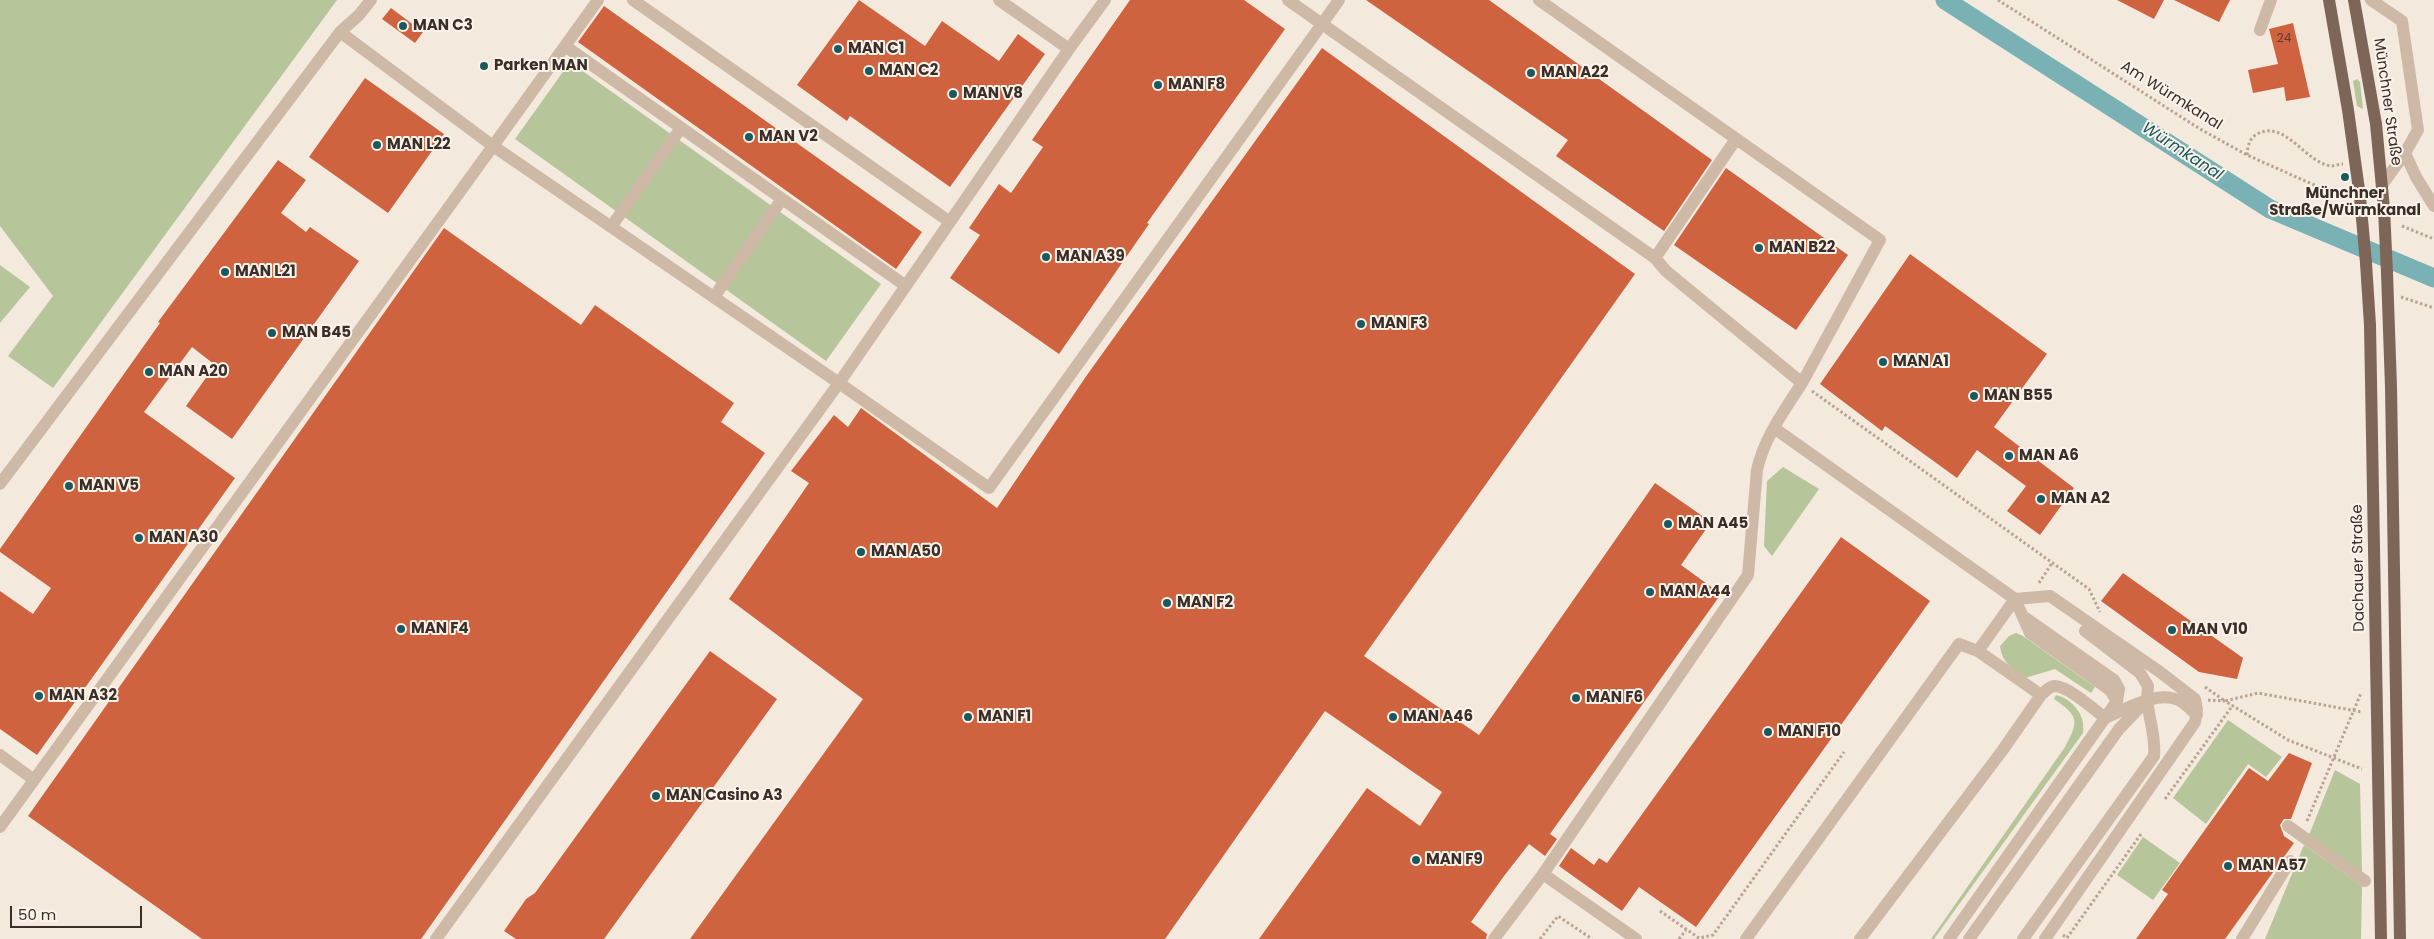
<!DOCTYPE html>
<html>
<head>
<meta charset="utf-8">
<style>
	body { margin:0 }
	#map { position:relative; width:2434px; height:939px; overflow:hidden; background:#f4e9dd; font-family:Poppins,sans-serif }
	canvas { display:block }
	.scale { position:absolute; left:10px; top:906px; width:132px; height:22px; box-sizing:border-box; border:2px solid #3a2e28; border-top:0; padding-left:6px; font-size:15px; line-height:18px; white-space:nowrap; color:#3a2e28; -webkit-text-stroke:4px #fbf3ea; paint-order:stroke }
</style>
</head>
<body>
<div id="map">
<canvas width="2434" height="939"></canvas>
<div class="scale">50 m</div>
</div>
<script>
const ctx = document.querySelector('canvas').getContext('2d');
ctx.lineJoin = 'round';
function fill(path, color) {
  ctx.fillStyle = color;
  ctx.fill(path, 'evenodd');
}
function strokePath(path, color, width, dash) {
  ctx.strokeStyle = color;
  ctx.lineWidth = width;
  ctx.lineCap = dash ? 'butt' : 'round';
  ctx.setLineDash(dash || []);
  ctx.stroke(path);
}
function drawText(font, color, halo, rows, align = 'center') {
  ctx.font = font + ' Poppins,sans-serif';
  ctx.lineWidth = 4;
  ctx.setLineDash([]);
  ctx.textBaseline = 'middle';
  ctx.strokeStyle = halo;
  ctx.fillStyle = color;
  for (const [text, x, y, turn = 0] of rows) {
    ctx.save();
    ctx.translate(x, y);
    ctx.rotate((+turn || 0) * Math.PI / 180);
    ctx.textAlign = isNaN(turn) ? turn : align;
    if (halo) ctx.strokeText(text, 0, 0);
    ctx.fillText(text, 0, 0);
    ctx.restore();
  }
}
fill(new Path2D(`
	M0,0H337L53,388L8,356L53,296L0,226Z
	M570,62L881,284L826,361L515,139Z
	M2357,79L2360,82L2363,109L2357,106L2353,81Z
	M0,265L30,287L0,323Z
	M1783,467L1819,489L1772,556L1764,546L1767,481Z
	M2016,633L2023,636L2095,687L2091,693L2055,669L2025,678C2012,668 2002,663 2000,646L2009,636Z
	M2056,695C2073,699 2086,716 2083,733L1934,939H1931L2065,747C2079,721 2079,716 2054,699Z
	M2228,720L2282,757L2266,777L2248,764L2206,824L2173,798Z
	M2335,770L2360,784L2362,872L2309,835Z
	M2143,837L2180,863L2153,900L2117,875Z
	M2304,845L2362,886L2361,939H2265Z`), '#b7c59b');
strokePath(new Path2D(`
	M1945,0L2270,209L2434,278`), '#79b1b4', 19);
fill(new Path2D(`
	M859,0L925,46L942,21L999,61L1018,34L1045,54L950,187L850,116L847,121L797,85Z
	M1130,0H1244L1285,29L1147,223L1149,224L1059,354L950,278L980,235L969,228L999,184L1011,193L1043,147L1032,140Z
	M1366,0H1489L1712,160L1664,231L1556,156L1568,140Z
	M2117,0H2164L2154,19Z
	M2174,0H2230L2219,22Z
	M604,6L922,232L896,269L578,42Z
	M391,8L423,32L415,43L382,19Z
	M2293,23L2310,97L2286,101L2284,87L2253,93L2248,70L2278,64L2269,29Z
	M1322,48L1635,274L1364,656L1479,735L1655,483L1711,522L1681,565L1721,594L1550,834L1557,839L1545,856L1529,844L1504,876L1471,922L1487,934L1486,939H1259L1367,788L1420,826L1442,792L1325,711L1165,939H690L863,699L729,599L809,483L791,471L834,415L848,427L861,408L997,508L1087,375Z
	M365,78L444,134L388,213L309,157Z
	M278,160L306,180L281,213L306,232L310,227L359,261L232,439L186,406L215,365L192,347L144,412L235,478L37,755L0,729V591L33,614L51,588L0,552V549L160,323L158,322Z
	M1726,168L1848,255L1796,330L1674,245Z
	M444,228L581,325L595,305L734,403L721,422L765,453L421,939H202L28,816Z
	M1910,254L2047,354L1994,427L2074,488L2040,535L2007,511L2026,486L1977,450L1957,478L1885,426L1882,431L1820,384Z
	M1841,537L1930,601L1696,927L1639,887L1622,911L1559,866L1571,848L1594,865L1599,858L1607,863Z
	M2123,573L2243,658L2237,679L2199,672L2101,601Z
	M710,651L777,699L604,939H516L504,931L526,899L535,893Z
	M2289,753L2312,763L2291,819H2284L2280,825L2284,836L2294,843L2225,939H2136L2168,894L2162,890L2249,768L2268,781Z`), '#cf6340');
strokePath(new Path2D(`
	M1998,0L2200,129L2247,155L2341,197
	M2247,155C2248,145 2249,138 2259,133C2286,121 2306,163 2331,166C2335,166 2339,164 2343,164
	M2402,226L2434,239
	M2401,297L2434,308
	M1812,391L2089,589L2100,612
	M2039,583L2052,563
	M2205,687L2225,701L2258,693L2362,712
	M2208,700L2225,701L2288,740L2362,769
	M2165,799L2233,705
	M2307,821L2361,693
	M1660,911L1699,938L1713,935L1844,752
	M2063,935L2067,938L2141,834
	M1540,939L1558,916L1592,939
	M1679,939L1686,930`), '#baa391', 3, [2.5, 2.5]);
strokePath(new Path2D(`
	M633,0L950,222
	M999,0L1069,49L1105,0
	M1339,0L1322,24L1655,258L1666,271L1802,383C1784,411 1764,438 1757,470L1748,575L1543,874L1636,939
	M1539,0L1880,240L1802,383
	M2371,0L2402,21L2418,130L2405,153L2382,185
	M2260,30L2271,0
	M340,32L493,146L598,0
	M565,46L906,286
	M1069,49L839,383L989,488L1322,24L1288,0
	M2405,153L2416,177L2434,206
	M611,227L681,128
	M1655,258L1736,139
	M714,297L782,199
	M1774,428L2015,599L2030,633L2110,690L2117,701
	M0,484L340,32L359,15L371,0
	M1978,651L2015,599L2050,596L2160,672L2195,699L2197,710L2195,722L2045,939
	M2041,695C2045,691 2049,687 2054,686C2067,685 2095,710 2105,718C2127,709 2159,688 2182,702C2187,705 2192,711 2197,715
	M0,755L33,779
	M2288,826L2365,881
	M0,827L493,146L839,383L436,939
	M1494,939L1543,874
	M1746,939L1959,644L1978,651L2041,695L2002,751L1860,939
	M1949,939L2117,701L2119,689L2114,680L2024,617
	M1969,939L2119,729L2147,700L2148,686L2140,673L2085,631
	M2023,939L2154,756C2156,737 2149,719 2147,700
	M2242,939L2290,861`), '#ceb9a7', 12);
strokePath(new Path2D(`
	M2329,0L2348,110L2360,197
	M2354,0L2376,124L2384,209
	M2366,263L2370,325L2381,939
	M2387,273L2391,387L2400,939`), '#7d6558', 12);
strokePath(new Path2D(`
	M2360,197L2366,263
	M2384,209L2387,273`), '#7d6558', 12);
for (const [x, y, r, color] of [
	[403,26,5,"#1a5a5f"],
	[838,49,5,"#1a5a5f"],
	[484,66,5,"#1a5a5f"],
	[869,71,5,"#1a5a5f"],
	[1531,73,5,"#1a5a5f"],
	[1158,85,5,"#1a5a5f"],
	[953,94,5,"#1a5a5f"],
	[749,137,5,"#1a5a5f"],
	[377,145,5,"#1a5a5f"],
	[2345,177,5,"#1a5a5f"],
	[1759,248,5,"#1a5a5f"],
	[1046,257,5,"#1a5a5f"],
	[225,272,5,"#1a5a5f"],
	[1361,324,5,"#1a5a5f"],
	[272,333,5,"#1a5a5f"],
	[1883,362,5,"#1a5a5f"],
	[149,372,5,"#1a5a5f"],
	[1974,396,5,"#1a5a5f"],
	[2009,456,5,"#1a5a5f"],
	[69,486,5,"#1a5a5f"],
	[2041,499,5,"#1a5a5f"],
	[1668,524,5,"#1a5a5f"],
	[139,538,5,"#1a5a5f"],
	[861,552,5,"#1a5a5f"],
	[1650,592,5,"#1a5a5f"],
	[1167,603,5,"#1a5a5f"],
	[401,629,5,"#1a5a5f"],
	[2172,630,5,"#1a5a5f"],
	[39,696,5,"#1a5a5f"],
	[1576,698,5,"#1a5a5f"],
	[968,717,5,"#1a5a5f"],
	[1393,717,5,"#1a5a5f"],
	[1768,732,5,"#1a5a5f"],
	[656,796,5,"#1a5a5f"],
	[1416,860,5,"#1a5a5f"],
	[2228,866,5,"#1a5a5f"]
]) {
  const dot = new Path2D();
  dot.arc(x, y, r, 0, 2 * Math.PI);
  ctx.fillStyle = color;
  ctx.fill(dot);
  strokePath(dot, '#fbf3ea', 2);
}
drawText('12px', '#5f3b2e', null, [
	["24",2284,39]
]);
drawText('bold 15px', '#3a2e28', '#fbf3ea', [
	["MAN C3",413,26],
	["MAN C1",848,49],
	["Parken MAN",494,66],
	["MAN C2",879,71],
	["MAN A22",1541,73],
	["MAN F8",1168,85],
	["MAN V8",963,94],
	["MAN V2",759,137],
	["MAN L22",387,145],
	["Münchner",2345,194,"center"],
	["Straße/Würmkanal",2345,211,"center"],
	["MAN B22",1769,248],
	["MAN A39",1056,257],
	["MAN L21",235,272],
	["MAN F3",1371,324],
	["MAN B45",282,333],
	["MAN A1",1893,362],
	["MAN A20",159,372],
	["MAN B55",1984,396],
	["MAN A6",2019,456],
	["MAN V5",79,486],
	["MAN A2",2051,499],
	["MAN A45",1678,524],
	["MAN A30",149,538],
	["MAN A50",871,552],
	["MAN A44",1660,592],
	["MAN F2",1177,603],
	["MAN F4",411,629],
	["MAN V10",2182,630],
	["MAN A32",49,696],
	["MAN F6",1586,698],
	["MAN F1",978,717],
	["MAN A46",1403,717],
	["MAN F10",1778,732],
	["MAN Casino A3",666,796],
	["MAN F9",1426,860],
	["MAN A57",2238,866]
], 'left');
drawText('15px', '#3a2e28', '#fbf3ea', [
	["Am Würmkanal",2171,96,32],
	["Münchner Straße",2387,102,82],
	["Dachauer Straße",2359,568,-91]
]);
drawText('italic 16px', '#1a5a5f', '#fbf3ea', [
	["Würmkanal",2182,152,33]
]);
</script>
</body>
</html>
